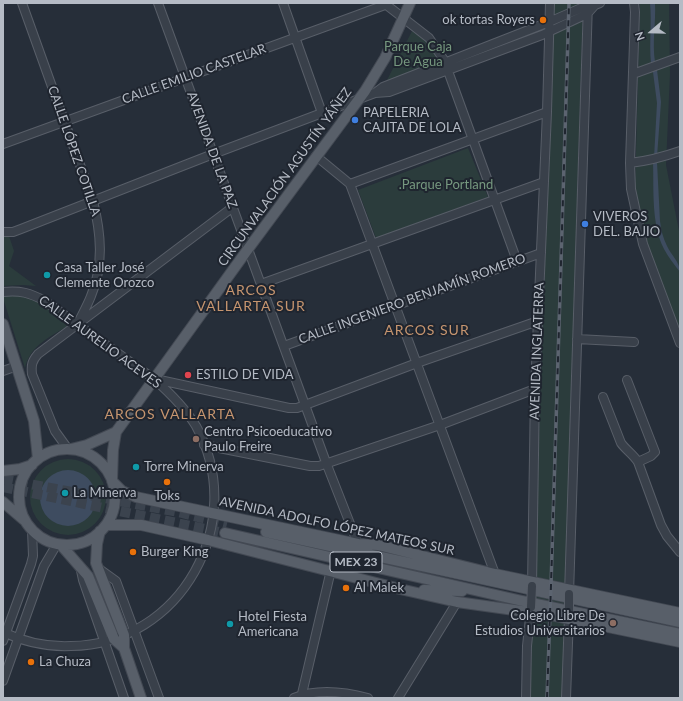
<!DOCTYPE html>
<html>
<head>
<meta charset="utf-8">
<style>
	body { margin:0 }
	#map { position:relative; width:683px; height:701px; overflow:hidden; background:#262e39; font-family:Lato,sans-serif }
	canvas { display:block }
	.frame { position:absolute; inset:0; border:4px solid #b5bbc5; pointer-events:none }
	.north { position:absolute; left:631px; top:12px; width:40px; height:40px; -webkit-text-stroke:3px #1f252f; paint-order:stroke; rotate:250deg; font-size:11px; font-weight:700; line-height:16px; text-align:center; color:#b5bbc5 }
	.north::after { content:''; display:block; margin:auto; width:14px; height:18px; background:#b5bbc5; clip-path:polygon(50% 0,100% 100%,50% 72%,0 100%) }
</style>
</head>
<body>
<div id="map">
<canvas width="683" height="701"></canvas>
<div class="frame"></div>
<div class="north">N</div>
</div>
<script>
const ctx = document.querySelector('canvas').getContext('2d');
ctx.lineJoin = 'round';
function fill(path, color) {
  ctx.fillStyle = color;
  ctx.fill(path, 'evenodd');
}
function strokePath(path, color, width, dash) {
  ctx.strokeStyle = color;
  ctx.lineWidth = width;
  ctx.lineCap = dash ? 'butt' : 'round';
  ctx.setLineDash(dash || []);
  ctx.stroke(path);
}
function drawText(font, color, halo, rows, align = 'center') {
  ctx.font = font + ' Lato,sans-serif';
  ctx.lineWidth = 4;
  ctx.setLineDash([]);
  ctx.textBaseline = 'middle';
  ctx.strokeStyle = halo;
  ctx.fillStyle = color;
  for (const [text, x, y, turn = 0] of rows) {
    ctx.save();
    ctx.translate(x, y);
    ctx.rotate((+turn || 0) * Math.PI / 180);
    ctx.textAlign = isNaN(turn) ? turn : align;
    if (halo) ctx.strokeText(text, 0, 0);
    ctx.fillText(text, 0, 0);
    ctx.restore();
  }
}
fill(new Path2D(`
	M554,3H583L564,627L562,698H530Z
	M639,3H669L670,73L666,165L680,236V330L645,237L635,189L640,6Z
	M412,31C425,38 435,49 443,61L385,84Z
	M468,148L488,197L376,238L358,190Z
	M3,234L9,236L14,251L9,266L36,286L23,285L3,286Z
	M9,295C33,294 47,307 66,321L67,324L66,327C48,338 30,346 25,368L3,298V297Z
	M30 497a38 38 0 1 1 76 0a38 38 0 1 1-76 0Z`), '#2b3c3c');
fill(new Path2D(`
	M650,3H655C656,23 652,42 655,62L653,64L651,63C649,43 652,23 650,3Z
	M654,68L657,70L661,102L657,157L654,158L657,103L653,72Z
	M653,162H657L660,221C661,230 663,238 667,246C671,255 680,262 680,272C674,264 668,257 664,249C651,223 654,190 653,162Z
	M40 498a28 28 0 1 1 56 0a28 28 0 1 1-56 0Z`), '#3e4c60');
strokePath(new Path2D(`
	M3,479L178,512L227,524
	M3,487L225,533`), '#3b434e', 10, [10, 5]);
const minor = new Path2D(`
	M22,3L93,201C101,233 104,265 91,296C88,304 83,313 79,321
	M158,3L327,465L358,544
	M283,3L322,113
	M384,3L429,38L444,60L517,261
	M634,3L635,12L630,163L631,189L643,244L680,343
	M633,74L680,57
	M375,93L389,92L542,35L587,14L595,5L600,3
	M3,144L385,5
	M316,156L350,184L495,574
	M630,163C648,161 663,157 680,151
	M350,184L547,112
	M3,232H13L21,229L208,156L375,93L383,87L549,22L588,5H595
	M261,284L544,182
	M3,292C20,290 30,293 45,301L154,379C170,393 185,408 196,426C249,522 181,645 71,646C48,647 24,642 3,632
	M577,339L634,342
	M284,346L541,253
	M3,371L17,366
	M155,379L289,408H297L417,363L538,321
	M627,380L655,452L651,456L638,462
	M603,397L621,443C626,450 633,454 638,462L661,525L667,536L680,552
	M204,445L310,466H319L440,425L535,389
	M68,449L55,431L32,374C31,365 32,361 38,354L233,207
	M80,566L83,580L124,698
	M98,568L116,581L159,698
	M532,586L535,389L547,112L550,3
	M569,594L588,3
	M3,641L31,564L33,556L32,530
	M3,681L44,566L57,544
	M294,698C316,689 345,692 368,698
	M301,698L331,570
	M398,698L457,602
	M526,698L527,646L531,608
	M566,698L569,616`);
const major = new Path2D(`
	M410,3L385,58L365,91L248,249L116,432L113,450L112,481L122,491L136,497L358,544L378,545L495,574L680,613
	M3,324L34,421L38,459
	M71,449L87,445L116,432
	M19 497a48 48 0 1 1 96 0a48 48 0 1 1-96 0Z
	M3,471L20,469L32,465
	M3,502L24,520
	M106,525H141L208,540L400,589L457,602L550,615L680,642
	M100,531L97,544L96,563L124,635V648L141,698
	M266,532L680,622
	M225,533L518,600L680,634
	M61,545L88,576L114,639L124,648
	M424,590L462,591`);
strokePath(minor, '#585e68', 10);
strokePath(major, '#434953', 12);
strokePath(minor, '#39404a', 8);
strokePath(major, '#585f69', 10);
const rail = new Path2D(`
	M547,698L551,585L569,3`);
strokePath(rail, '#5c6470', 3.5);
strokePath(rail, '#1f252f', 2, [6]);
const minorBridge = new Path2D(`
	M531,607L532,586
	M569,616V594`);
strokePath(minorBridge, '#585e68', 10, []);
strokePath(minorBridge, '#39404a', 8);
for (const [x, y, r, color] of [
	[543,20,4,"#e8710a"],
	[355,120,4,"#3f7fe0"],
	[585,224,4,"#3f7fe0"],
	[47,275,4,"#0f9aa8"],
	[188,375,4,"#e0444e"],
	[196,439,4,"#8d6e63"],
	[136,467,4,"#0f9aa8"],
	[167,482,4,"#e8710a"],
	[65,493,4,"#0f9aa8"],
	[133,552,4,"#e8710a"],
	[346,588,4,"#e8710a"],
	[613,623,4,"#8d6e63"],
	[230,624,4,"#0f9aa8"],
	[31,662,4,"#e8710a"]
]) {
  const dot = new Path2D();
  dot.arc(x, y, r, 0, 2 * Math.PI);
  ctx.fillStyle = color;
  ctx.fill(dot);
  strokePath(dot, '#1f252f', 1.5);
}
for (const [x, y, w] of [
	[356,562,52]
]) {
  const box = new Path2D();
  box.roundRect(x - w / 2, y - 10, w, 20, 3);
  ctx.fillStyle = '#1f252f';
  ctx.fill(box);
  strokePath(box, '#b5bbc5', 1);
}
drawText('bold 12px', '#b5bbc5', null, [
	["MEX 23",356,562]
]);
drawText('13px', '#b5bbc5', '#1f252f', [
	["ok tortas Royers",535,20,"right"],
	["PAPELERIA",363,113],
	["CAJITA DE LOLA",363,128],
	["VIVEROS",593,217],
	["DEL. BAJIO",593,232],
	["Casa Taller José",55,268],
	["Clemente Orozco",55,283],
	["ESTILO DE VIDA",196,375],
	["Centro Psicoeducativo",204,432],
	["Paulo Freire",204,447],
	["Torre Minerva",144,467],
	["La Minerva",73,493],
	["Toks",167,496,"center"],
	["Burger King",141,552],
	["Al Malek",354,588],
	["Colegio Libre De",605,616,"right"],
	["Estudios Universitarios",605,631,"right"],
	["Hotel Fiesta",238,617],
	["Americana",238,632],
	["La Chuza",39,662]
], 'left');
drawText('13px', '#76987f', '#1f252f', [
	["Parque Caja",418,47],
	["De Agua",418,62],
	[".Parque Portland",446,185]
]);
drawText('13px', '#b5bbc5', '#1f252f', [
	["CALLE EMILIO CASTELAR",194,74,-20],
	["AVENIDA DE LA PAZ",212,150,70],
	["CALLE LÓPEZ COTILLA",74,151,71],
	["CIRCUNVALACIÓN AGUSTÍN YÁÑEZ",285,177,-54],
	["CALLE INGENIERO BENJAMÍN ROMERO",412,299,-20],
	["CALLE AURELIO ACEVES",100,342,36],
	["AVENIDA INGLATERRA",537,351,-88],
	["AVENIDA ADOLFO LÓPEZ MATEOS SUR",337,526,12]
]);
ctx.letterSpacing = '1px';
drawText('14px', '#c6956f', '#1f252f', [
	["ARCOS",251,290],
	["VALLARTA SUR",251,306],
	["ARCOS SUR",427,330],
	["ARCOS VALLARTA",170,414]
]);
ctx.letterSpacing = '0px';
</script>
</body>
</html>
